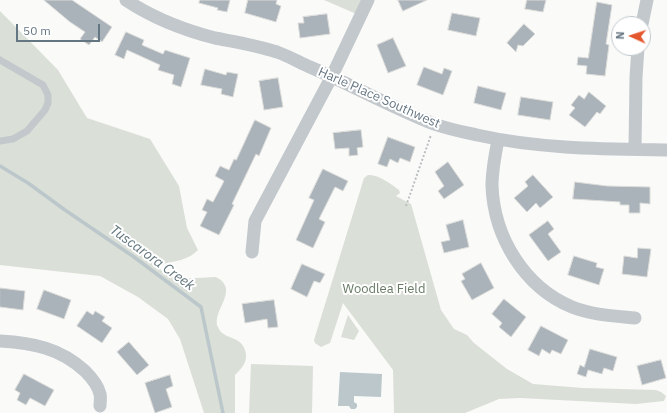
<!DOCTYPE html>
<html>
<head>
<meta charset="utf-8">
<style>
	body { margin:0 }
	#map { position:relative; width:667px; height:413px; overflow:hidden; background:#fafaf8; font-family:"IBM Plex Sans",sans-serif }
	canvas { display:block }
	.north { position:absolute; left:611px; top:16px; width:40px; height:40px; box-sizing:border-box; background:#fff; border:1px solid #c1c8cd; border-radius:50%; rotate:273deg; font-size:11px; font-weight:700; line-height:16px; text-align:center; color:#657683 }
	.north::after { content:''; display:block; margin:auto; width:14px; height:18px; background:#e4572e; clip-path:polygon(50% 0,100% 100%,50% 72%,0 100%) }
	.scale { position:absolute; left:16px; top:24px; width:84px; height:18px; box-sizing:border-box; border:2px solid #657683; border-top:0; padding-left:5px; font-size:12px; line-height:14px; white-space:nowrap; color:#657683; -webkit-text-stroke:3px #fff; paint-order:stroke }
</style>
</head>
<body>
<div id="map">
<canvas width="667" height="413"></canvas>
<div class="north">N</div>
<div class="scale">50 m</div>
</div>
<script>
const ctx = document.querySelector('canvas').getContext('2d');
ctx.lineJoin = 'round';
function fill(path, color) {
  ctx.fillStyle = color;
  ctx.fill(path, 'evenodd');
}
function strokePath(path, color, width, dash) {
  ctx.strokeStyle = color;
  ctx.lineWidth = width;
  ctx.lineCap = dash ? 'butt' : 'round';
  ctx.setLineDash(dash || []);
  ctx.stroke(path);
}
function drawText(font, color, halo, rows, align = 'center') {
  ctx.font = font + ' "IBM Plex Sans",sans-serif';
  ctx.lineWidth = 4;
  ctx.setLineDash([]);
  ctx.textBaseline = 'middle';
  ctx.strokeStyle = halo;
  ctx.fillStyle = color;
  for (const [text, x, y, turn = 0] of rows) {
    ctx.save();
    ctx.translate(x, y);
    ctx.rotate((+turn || 0) * Math.PI / 180);
    ctx.textAlign = isNaN(turn) ? turn : align;
    if (halo) ctx.strokeText(text, 0, 0);
    ctx.fillText(text, 0, 0);
    ctx.restore();
  }
}
fill(new Path2D(`
	M324,0H367L361,16Z
	M0,11L58,70L87,118L150,139L179,186L187,228L198,250C189,260 175,261 162,264L160,269C171,283 199,277 216,277C241,290 211,311 218,327C223,341 243,334 246,354C247,363 241,369 235,375V413H204L180,339L168,319L138,297L100,276L0,265Z
	M368,175C378,174 391,184 399,190L400,193L396,196L411,204L441,310L454,329L467,335L474,343L507,369L533,384L583,388L656,390L661,392L666,396L664,401L636,404L520,398L499,399L465,413H394L393,370L343,303L330,343L321,347L315,343L314,340L364,178Z
	M348,315L359,331L354,340L341,337Z
	M251,364L313,366L312,413H249Z`), '#dadfd7');
fill(new Path2D(`
	M340,372L382,374L381,397L354,396V402L357,404V407L355,409H351L349,406H338Z`), '#bbc7cb');
strokePath(new Path2D(`
	M0,166L28,183L65,210L134,257L201,307L223,413`), '#bbc7cb', 3.5);
const building = new Path2D(`
	M44,0H72L112,27L102,42L95,37L89,45L80,39L85,32L70,22Z
	M200,0H230L227,12L217,10L218,8L199,3Z
	M248,0H277L276,4L281,6L276,22L245,13Z
	M398,0H427L403,11Z
	M527,0H546L543,12L525,9Z
	M597,2L612,5L606,44L609,45L605,76L586,74L587,66L577,65L578,57L588,58Z
	M452,13L480,18L476,36L448,30Z
	M327,14L330,34L300,38L298,23H304L303,17Z
	M524,24L535,34L523,46L518,45L516,52L507,43Z
	M126,32L144,40L142,45L163,54L165,50L190,58L181,87L172,84L174,75L158,70L160,65L127,50L124,59L115,55Z
	M393,38L406,66L388,73L377,45Z
	M424,67L442,74L444,68L452,71L443,95L417,85Z
	M205,69L226,75L227,72L238,74L233,97L221,94L222,89L201,85Z
	M278,78L283,107L264,110L259,81Z
	M478,86L506,93L501,110L474,103Z
	M589,92L606,106L600,114L597,112L585,127L569,115L575,108L571,105L579,95L584,99Z
	M521,97L553,102L550,120L518,115Z
	M255,120L271,128L259,156L256,154L232,204L234,205L219,235L200,226L207,212L202,210L207,199L213,202L222,185L224,181L215,176L220,166L229,170L234,159L236,160Z
	M361,130L363,147L357,148L358,155L349,156V148L335,149L333,133Z
	M388,137L415,147L410,162L400,158L398,163L390,159L387,167L378,164Z
	M448,162L464,185L444,199L438,191L444,186L435,172Z
	M323,169L348,181L343,191L335,187L319,219L325,222L313,248L296,240L314,200L309,198Z
	M533,175L553,197L540,208L536,203L527,212L514,198L528,186L525,182Z
	M575,182L607,186L650,187V204L640,203V213H629V205H620V202L573,199Z
	M463,220L469,247L444,253L441,242L450,240L446,225Z
	M548,221L554,229L548,234L561,252L548,261L529,235Z
	M638,248L651,249L647,277L622,274L624,256L637,258Z
	M574,256L597,263L596,267L604,269L599,285L568,275Z
	M481,263L494,288L472,300L461,281L465,279L462,274Z
	M302,264L325,274L320,283L314,281L307,297L291,289Z
	M0,288L25,291L23,310L0,307Z
	M44,290L71,300L64,319L37,309Z
	M504,299L526,317L511,337L499,327L502,323L492,314Z
	M274,300L278,327L268,328L267,319L245,323L242,304Z
	M87,311L93,315L95,311L105,317L102,321L112,328L102,343L77,326Z
	M541,326L568,340L561,354L552,350L550,354L542,349L539,356L528,350Z
	M129,342L149,365L137,375L117,352Z
	M590,349L617,357L613,371L604,368L602,374L588,370L586,377L577,374L580,365L584,367Z
	M661,360L666,378L642,385L637,366Z
	M24,374L54,390L45,406L30,398L26,405L17,400L20,393L15,390Z
	M170,375L173,386L166,389L172,407L155,413L145,383Z`);
fill(building, '#aab3b9');
strokePath(building, '#dcdcda', 1);
strokePath(new Path2D(`
	M406,206L431,135`), '#bbbfc2', 2, [2, 2]);
strokePath(new Path2D(`
	M0,60L43,85L48,95V103L45,110L27,131L13,139L0,141`), '#c3c8cc', 7);
strokePath(new Path2D(`
	M126,0C153,18 184,30 215,38C236,42 256,45 277,52C288,56 299,62 310,67C352,85 391,107 434,124C448,129 463,132 477,135C540,149 603,149 667,150
	M642,24L647,0
	M498,140C495,155 492,170 492,186C494,237 524,287 572,307C592,315 614,316 635,318
	M635,149L636,77L638,48
	M252,252L255,221L332,76L368,0
	M0,341C33,343 60,348 85,371C91,377 98,385 100,394C101,397 100,402 100,406`), '#c3c8cc', 13);
drawText('13px', '#657683', '#fff', [
	["Harle Place Southwest",379,98,24]
]);
drawText('13px', '#687a64', '#fff', [
	["Woodlea Field",384,289]
]);
drawText('italic 14px', '#60757c', '#fff', [
	["Tuscarora Creek",152,258,36]
]);
</script>
</body>
</html>
